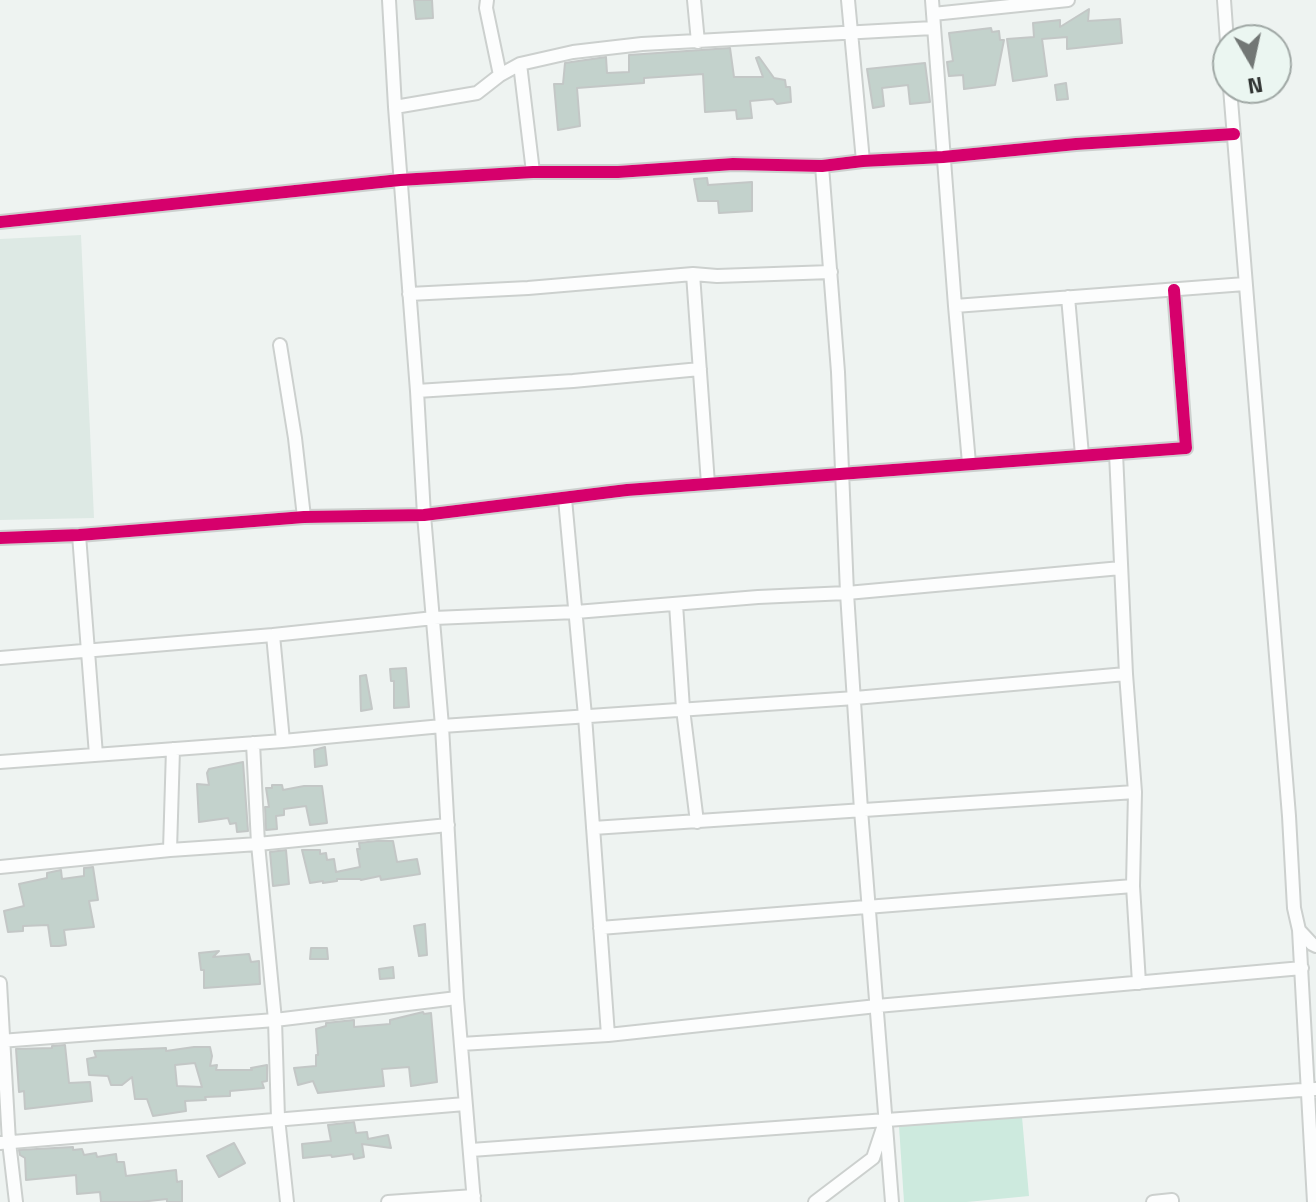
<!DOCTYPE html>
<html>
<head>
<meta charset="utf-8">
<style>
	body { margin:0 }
	#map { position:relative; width:1316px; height:1202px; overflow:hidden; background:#eef3f1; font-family:"Titillium Web",sans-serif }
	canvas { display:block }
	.north { position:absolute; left:1212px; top:24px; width:80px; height:80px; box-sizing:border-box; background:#ebf6f1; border:2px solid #a0a8a5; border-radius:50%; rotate:171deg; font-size:22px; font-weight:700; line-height:32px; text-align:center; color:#303432 }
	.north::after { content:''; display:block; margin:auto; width:28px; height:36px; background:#727775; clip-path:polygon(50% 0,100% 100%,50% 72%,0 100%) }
</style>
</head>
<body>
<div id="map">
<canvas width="1316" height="1202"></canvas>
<div class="north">N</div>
</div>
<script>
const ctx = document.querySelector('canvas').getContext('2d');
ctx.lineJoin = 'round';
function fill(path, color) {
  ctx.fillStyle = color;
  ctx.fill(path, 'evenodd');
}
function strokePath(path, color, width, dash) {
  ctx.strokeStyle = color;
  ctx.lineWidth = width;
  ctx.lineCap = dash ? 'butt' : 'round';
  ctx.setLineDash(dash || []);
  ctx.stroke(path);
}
fill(new Path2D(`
	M81,235L94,518L0,520V239Z`), '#dde9e4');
fill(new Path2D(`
	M1022,1117L1029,1196L967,1202H904L899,1126Z`), '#cdeade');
const building = new Path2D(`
	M414,0H432L433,18L416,19Z
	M1089,9L1088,21L1120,19L1122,43L1067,49V37L1042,39L1047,76L1013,81L1007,39L1034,37L1033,23L1060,20V27Z
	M991,28L992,32L999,31L1000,40H1004L995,85L964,89L963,75L949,76L947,62L953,61L949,33Z
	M730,48L734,77H763L756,58L759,57L774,78L785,80L786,87H790L791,102L777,104L773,99L750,101L752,118L737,119L736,110L705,112L703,74L644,78V83L577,88L580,126L558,130L554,84H563L565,63L606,57L607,73L629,72V55Z
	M925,63L930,102L910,104L908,85L882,88L884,106L873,108L867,69Z
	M1066,83L1068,99L1057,100L1055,85Z
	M707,178L708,185L752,182V211L719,213L718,201H698L694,179Z
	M406,668L409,707L394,708V681H391L390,669Z
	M366,675L372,709L361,711L360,676Z
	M325,747L327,765L315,767L314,750Z
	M243,762L248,831L237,832L236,823L230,824L228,818L199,822L197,784L209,785L207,773L209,769Z
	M272,785H282L283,790L304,786H322L327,823L310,825L306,806L284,809V815L276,816L277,829L266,830L265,807H269L266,788H272Z
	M376,841H393L397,862L417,859L420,874L381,880L380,876L361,880L360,879H337V881L323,883V881L310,883L302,850H320V854L326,853L327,860L334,859L336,872L360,867L357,849H360L359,843Z
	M286,850L289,884L273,886L270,852Z
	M93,867L98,900L89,901L94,927L64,930L66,945L59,946H51L48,925L23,926V931L8,932L4,911L24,906L19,884L47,878V873L61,870L62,879L84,876V868Z
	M425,924L427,955L419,956L414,926Z
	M311,948H327L328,959H310Z
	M219,951L213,957L249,954L251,962L259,961L260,984L204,988V970H201L199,953Z
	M393,967L394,978L380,979L379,969Z
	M423,1012L424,1014L431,1013L437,1082L411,1086L409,1067L382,1069L384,1086L318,1093L313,1081L298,1085L294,1068L316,1066V1055H318L316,1029L326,1026V1023L354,1020V1027L390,1024V1020Z
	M65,1045L69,1083L90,1082L92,1101L25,1109L24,1091L19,1092L16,1049L52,1048V1046Z
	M194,1047H210L212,1056L210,1066L217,1065L216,1070H252L251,1068L267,1065V1081L262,1082L264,1088L230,1091V1096L205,1097L206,1100L185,1101L186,1111L153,1116L147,1099H135L132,1077L122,1085H111L108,1076L89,1075L87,1059L96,1057L94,1051L166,1048V1051ZM195,1063L202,1087L177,1086L175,1065Z
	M354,1122L356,1133L367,1132L368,1139L388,1135L391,1148L362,1144L364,1157L354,1159L353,1154L332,1157L331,1155L303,1158L302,1144L331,1141L328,1125Z
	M234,1143L245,1163L219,1177L207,1156Z
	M73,1147V1150L82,1149L84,1155L96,1153L97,1157L116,1154L117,1162H124L126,1176L176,1170L177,1182L182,1181V1202H167V1199L140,1202H101L100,1192L77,1194L76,1175L26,1180L25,1158L20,1155L19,1150Z`);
fill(building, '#c3d2cc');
strokePath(building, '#c3c7c6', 2);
const minor = new Path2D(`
	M389,0L395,107L417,391L424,515L442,726L457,998L474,1202
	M487,0L486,8L500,75
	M694,0L698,42
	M848,0L863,161
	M932,0L955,306L969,463
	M1224,0L1228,56
	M933,14L1068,0
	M520,64L533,172
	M1230,88L1289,816L1294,908L1299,930L1312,944L1316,946
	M395,107L477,93L500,75L520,64L573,52L642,44L933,28
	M822,166L838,372L847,593L861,810L892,1202
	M0,222L400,180L533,172H618L733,164L822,166L863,161L943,157L1076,144L1234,134
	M693,274L708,484
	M409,294L528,288L693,274L717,276L831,272
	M1068,297L1082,455
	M955,306L1245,284
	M280,345L295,438L304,517
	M417,391L573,381L700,369
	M1116,453L1126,674L1135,792L1133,886L1139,983
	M565,499L585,716L608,1035
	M79,535L96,755
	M0,538L79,535L304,517L424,515L627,490L1186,448L1174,290
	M676,604L683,709L697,822
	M273,635L283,741
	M0,658L273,635L434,618L576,612L758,597L847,593L1121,568
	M253,743L258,844L275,1020L278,1118L287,1202
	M0,762L283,741L442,726L855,698L1126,674
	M593,828L1135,792
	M170,850L173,749
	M0,867L170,850L258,844L448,825
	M600,928L1133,886
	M1299,930L1314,1202
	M0,983L9,1142L16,1202
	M0,1041L275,1020L457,998
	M461,1044L608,1035L877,1006L1302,968
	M0,1143L465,1104
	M471,1150L1316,1089
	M388,1202L474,1196
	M815,1202L873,1158L883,1128
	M1153,1202L1172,1200V1202`);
strokePath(minor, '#ccd0ce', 16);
strokePath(minor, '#fcfdfd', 12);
strokePath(new Path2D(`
	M0,222L400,180L533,172H618L733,164L822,166L863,161L943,157L1076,144L1234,134
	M0,538L79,535L304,517L424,515L627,490L1186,448L1174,290`), '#d6006c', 12);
</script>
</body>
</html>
